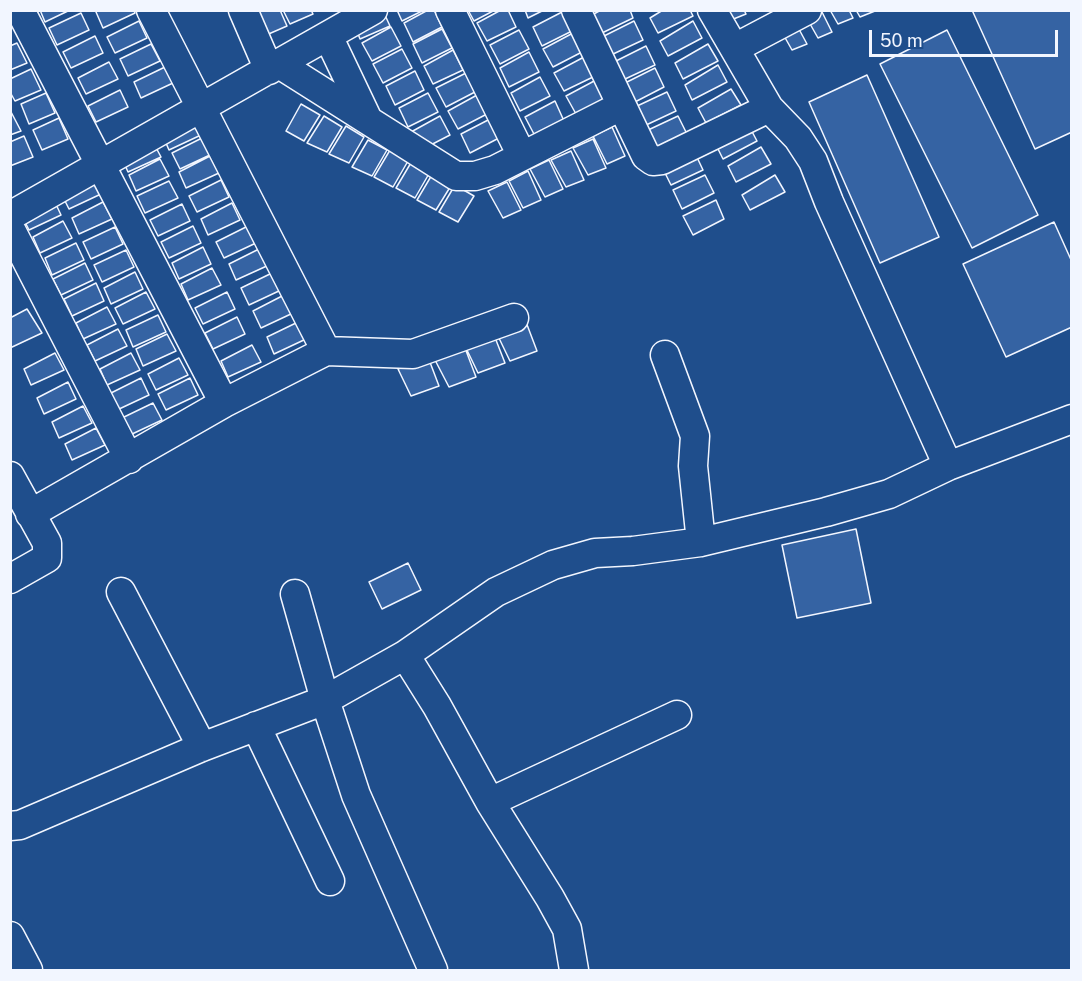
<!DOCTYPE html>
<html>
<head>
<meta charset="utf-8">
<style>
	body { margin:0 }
	#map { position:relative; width:1082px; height:981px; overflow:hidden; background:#1f4e8c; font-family:"Public Sans",sans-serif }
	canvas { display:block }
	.frame { position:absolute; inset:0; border:12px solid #f2f6ff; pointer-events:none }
	.scale { position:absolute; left:869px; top:30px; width:189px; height:27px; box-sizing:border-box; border:3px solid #f2f6ff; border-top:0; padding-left:8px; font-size:18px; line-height:21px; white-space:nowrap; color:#f2f6ff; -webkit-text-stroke:4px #1f4e8c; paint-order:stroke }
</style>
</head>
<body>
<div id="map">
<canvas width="1082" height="981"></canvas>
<div class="frame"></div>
<div class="scale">50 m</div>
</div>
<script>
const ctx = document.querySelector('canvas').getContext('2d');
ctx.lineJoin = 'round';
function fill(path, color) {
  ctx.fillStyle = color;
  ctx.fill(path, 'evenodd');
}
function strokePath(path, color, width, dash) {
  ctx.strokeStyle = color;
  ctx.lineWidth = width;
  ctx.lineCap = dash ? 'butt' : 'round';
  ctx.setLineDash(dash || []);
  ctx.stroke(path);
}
const building = new Path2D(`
	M40,10H70L45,22Z
	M98,10H134L135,13L103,28L96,12Z
	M252,10H280L287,26L264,36Z
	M283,10H311L313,14L290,24Z
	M397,10H424L402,21Z
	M428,10H434L442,27L413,42L404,23Z
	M468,10H495L474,21Z
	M501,10H508L516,27L487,41L477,23Z
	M525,10H544L528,18Z
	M601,10H630L633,18L602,33L592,15Z
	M663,10H690L693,16L658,33L650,18Z
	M726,10H744L746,14L731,20Z
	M814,10H821L832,32L818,38L805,15Z
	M830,10H849L853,18L838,24Z
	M856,10H875V11L860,17Z
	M972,10H1072V132L1035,149Z
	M562,12L572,31L542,46L533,27Z
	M81,13L89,30L57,45L49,28Z
	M384,13L390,26L360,39L355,26Z
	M794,20L807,44L792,50L779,27Z
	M139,21L147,38L115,53L107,37Z
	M634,21L643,40L611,55L602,37Z
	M693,21L702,38L668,56L660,41Z
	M391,27L401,46L372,61L362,43Z
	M442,29L452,48L422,63L413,44Z
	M519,30L529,49L500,64L490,45Z
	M947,30L1038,215L972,248L880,64Z
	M573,33L582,52L553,67L543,49Z
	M95,36L103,53L71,68L63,52Z
	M17,43L27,63L10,70V46Z
	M151,44L160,61L128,76L120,59Z
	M708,44L718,61L683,79L675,63Z
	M646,46L655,65L623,80L614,62Z
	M402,49L412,68L383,83L373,64Z
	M453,50L463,70L433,84L424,66Z
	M529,52L539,72L509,87L500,68Z
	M584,57L593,77L564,91L554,73Z
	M109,62L118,79L86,94L78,78Z
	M718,65L727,82L692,100L685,85Z
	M165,67L173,83L141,98L134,82Z
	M655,68L664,87L633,103L623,84Z
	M31,69L41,90L15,101L10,92V79Z
	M415,71L424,90L395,105L386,86Z
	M466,73L475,92L446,107L436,88Z
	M867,75L939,237L880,263L809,102Z
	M540,77L550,96L520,111L511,93Z
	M596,80L605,99L576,114L566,96Z
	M731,89L741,105L706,123L698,108Z
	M120,90L128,107L96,122L88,106Z
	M667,92L676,111L644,126L635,107Z
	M46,93L55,113L29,124L21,104Z
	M428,93L438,112L408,127L399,108Z
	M477,95L487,114L458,129L448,111Z
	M555,101L564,121L535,136L525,117Z
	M301,104L320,115L304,141L286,131Z
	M10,110L21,131L10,135Z
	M324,116L342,127L327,152L307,143Z
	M440,116L450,135L421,150L411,132Z
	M678,116L687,134L655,150L646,131Z
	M59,118L68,139L42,150L33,130Z
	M193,118L201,135L169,150L162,134Z
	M490,119L499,138L470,153L461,134Z
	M748,124L757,141L723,159L715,143Z
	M346,126L364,137L349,163L329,154Z
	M612,127L625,156L607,164L593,136Z
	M24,136L33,157L10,166V142Z
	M204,137L212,154L180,169L172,153Z
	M593,139L606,168L588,175L573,148Z
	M152,140L161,157L128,172L121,156Z
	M368,140L387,150L372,176L352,167Z
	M761,147L771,164L736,182L728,166Z
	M390,150L408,161L393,187L374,177Z
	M571,151L584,180L566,187L551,160Z
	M694,151L703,170L671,185L662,167Z
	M210,156L219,173L186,188L179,172Z
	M160,159L169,176L136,191L129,175Z
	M549,160L563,189L545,197L530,169Z
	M412,161L430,172L415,198L396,188Z
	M528,171L541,200L523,208L509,181Z
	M433,173L452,184L436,210L417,200Z
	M705,175L714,193L682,209L673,190Z
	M775,175L785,192L750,210L742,195Z
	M92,177L101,194L69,209L61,193Z
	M221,180L229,197L197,212L189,196Z
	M169,181L178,198L145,213L137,196Z
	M507,182L521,210L503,218L488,191Z
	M455,185L474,196L458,222L439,212Z
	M53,198L61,215L29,230L21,214Z
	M716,200L724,219L693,235L683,216Z
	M103,202L112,219L79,234L72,218Z
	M232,203L240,220L208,235L201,219Z
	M182,204L190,221L158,236L150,220Z
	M63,221L72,238L40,253L33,237Z
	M1054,222L1072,262V327L1006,357L963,264Z
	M193,226L201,243L169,258L161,242Z
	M248,226L256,243L224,258L216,242Z
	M115,227L123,244L91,259L83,242Z
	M76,243L84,260L52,275L45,258Z
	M203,247L211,264L179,279L172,263Z
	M261,248L269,265L236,280L229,264Z
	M126,250L134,267L102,282L94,265Z
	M85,263L93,280L61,295L53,279Z
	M212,268L221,285L188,300L181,284Z
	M135,272L143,289L111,304L104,288Z
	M272,273L281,290L249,305L241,288Z
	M96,283L104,301L72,316L64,299Z
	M146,292L155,309L123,324L115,308Z
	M227,292L235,309L203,324L195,308Z
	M284,295L293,313L261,328L253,311Z
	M107,307L116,324L83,339L76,323Z
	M27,309L42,333L10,348V318Z
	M158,315L166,332L133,347L126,330Z
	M237,317L245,334L213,349L205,333Z
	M298,322L306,339L274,354L267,337Z
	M526,322L537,351L510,361L497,334Z
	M118,329L127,346L95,361L87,345Z
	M167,334L176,351L143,366L136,349Z
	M494,335L505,363L478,373L465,346Z
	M252,345L261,362L228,377L221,361Z
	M465,348L476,377L449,387L435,360Z
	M55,353L64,370L31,385L24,369Z
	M131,353L140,370L107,385L100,369Z
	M428,357L439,386L411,396L398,369Z
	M179,358L188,375L156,390L148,374Z
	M141,378L149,395L117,410L109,394Z
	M190,378L198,395L166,410L158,394Z
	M68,382L76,399L44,414L37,398Z
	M153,403L162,420L130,435L122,418Z
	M83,406L92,423L59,438L52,422Z
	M96,428L105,445L72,460L65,444Z
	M856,529L871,603L797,618L782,545Z
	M408,563L421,590L382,609L369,582Z`);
fill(building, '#3563a3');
strokePath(building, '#f2f6ff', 1.5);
const minor = new Path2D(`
	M20,10L224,403
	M151,10L326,351
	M243,10L269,70
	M450,10L522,156
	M576,10L646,156L653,161L662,160L769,108
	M712,10L769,108L798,138L813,161L829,202L948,466
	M328,36L368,120
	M735,48L807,10
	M279,64L456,176H475L495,170L621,106
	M10,216L373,10
	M10,228L129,459
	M665,355L695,436L693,466L701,542
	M10,476L47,543V558L10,579
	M30,514L224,403L326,351L413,354L514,318
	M121,592L202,747
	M295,594L325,700L356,795L433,970
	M405,655L437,706L490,802L550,898L567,929L574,970
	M256,726L330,881
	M490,802L677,715
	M10,826L20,825L202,747L325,700L405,655L496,592L553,565L595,553L633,551L701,542L826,512L889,494L948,466L1072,419
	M10,936L28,970`);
strokePath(minor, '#f2f6ff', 31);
strokePath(minor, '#1f4e8c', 28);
</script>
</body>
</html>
